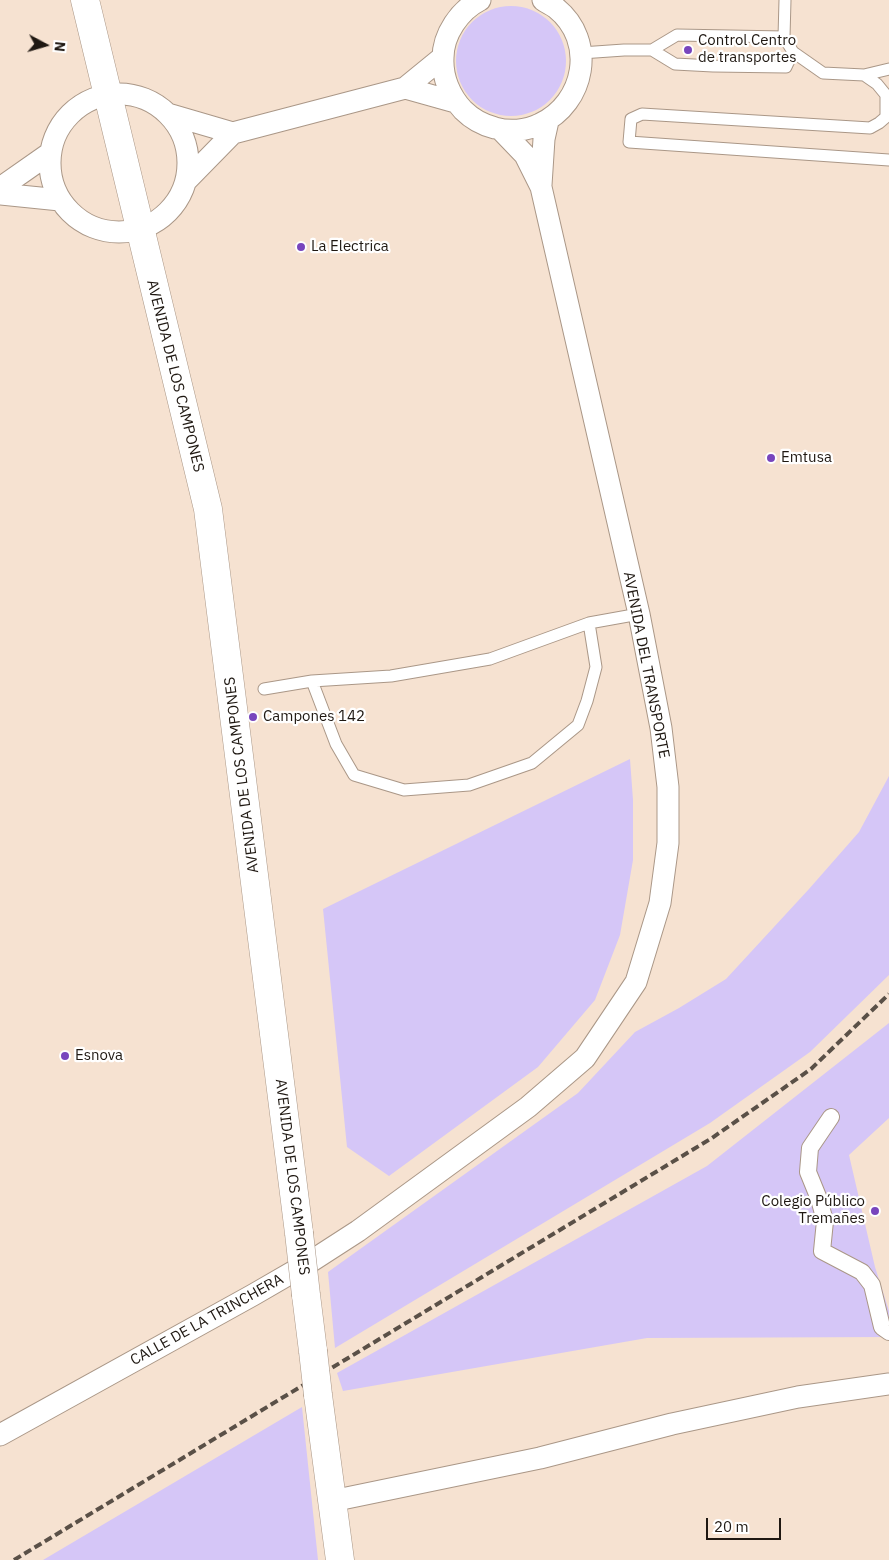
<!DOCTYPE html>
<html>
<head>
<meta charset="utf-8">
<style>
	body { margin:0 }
	#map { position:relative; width:889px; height:1560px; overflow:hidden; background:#f6e2d1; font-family:"IBM Plex Sans",sans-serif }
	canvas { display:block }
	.north { position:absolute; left:20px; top:20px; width:50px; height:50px; -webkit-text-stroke:4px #fff; paint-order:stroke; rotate:96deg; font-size:14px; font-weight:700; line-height:20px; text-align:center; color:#1f1812 }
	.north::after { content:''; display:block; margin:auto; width:18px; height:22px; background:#1f1812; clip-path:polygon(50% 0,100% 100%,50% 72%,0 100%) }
	.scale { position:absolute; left:706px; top:1518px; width:75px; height:22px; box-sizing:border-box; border:2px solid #1f1812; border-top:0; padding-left:6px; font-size:15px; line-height:18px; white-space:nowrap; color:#1f1812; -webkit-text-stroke:4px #fff; paint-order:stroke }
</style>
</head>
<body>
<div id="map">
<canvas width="889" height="1560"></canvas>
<div class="north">N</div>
<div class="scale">20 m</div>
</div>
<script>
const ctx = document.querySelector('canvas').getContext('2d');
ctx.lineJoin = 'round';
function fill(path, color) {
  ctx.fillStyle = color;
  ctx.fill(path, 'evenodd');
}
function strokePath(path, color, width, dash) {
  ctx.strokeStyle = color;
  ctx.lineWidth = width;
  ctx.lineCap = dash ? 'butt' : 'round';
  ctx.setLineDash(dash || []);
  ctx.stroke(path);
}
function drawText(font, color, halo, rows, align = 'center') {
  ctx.font = font + ' "IBM Plex Sans",sans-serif';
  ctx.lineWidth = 4.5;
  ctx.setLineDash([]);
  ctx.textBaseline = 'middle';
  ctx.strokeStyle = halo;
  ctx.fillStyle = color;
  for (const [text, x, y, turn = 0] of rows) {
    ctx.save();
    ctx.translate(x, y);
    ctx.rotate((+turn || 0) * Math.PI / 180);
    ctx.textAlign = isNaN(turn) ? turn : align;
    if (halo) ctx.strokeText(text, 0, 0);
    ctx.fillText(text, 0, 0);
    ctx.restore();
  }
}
fill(new Path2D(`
	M456 61a55 55 0 1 1 110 0a55 55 0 1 1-110 0Z
	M630,759L633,800V860L620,935L595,1000L538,1067L389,1176L347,1147L323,909Z
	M889,776V975L810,1052L710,1123L335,1348L328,1272L578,1093L635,1032L679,1008L726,979L809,889L859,832Z
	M889,1023V1118L849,1155L875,1267L889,1311V1337L647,1338L343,1391L337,1373L707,1166Z
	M302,1407L318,1560H43Z`), '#d5c6f7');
const service = new Path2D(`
	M785,0L784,37L793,52L823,73L864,75L889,69
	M652,50L677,35L784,37
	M581,53L624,50H652L675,64L713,66L786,67L793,52
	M864,75L877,84L886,95V117L879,123L870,128L642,114L631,119L629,142L889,160
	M312,681L336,744L354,775L404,790L469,785L532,763L578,725L587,701L596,667L589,623L639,614
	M264,689L312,681L391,676L490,659L589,623`);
const pedestrian = new Path2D(`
	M831,1117L810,1148L808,1172L819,1199L825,1221L822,1251L862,1272L872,1285L882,1327L889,1332`);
const minor = new Path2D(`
	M480,0C460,10 443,34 443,58C442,77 450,96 463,110C472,119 483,125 495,128C509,132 526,131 540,124C585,103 597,41 556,8C552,5 547,3 543,0
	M405,88L455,102
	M50 163a69 69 0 1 1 138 0a69 69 0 1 1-138 0Z
	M168,114L233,133
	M186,181L233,133L405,88L443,57
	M541,185L544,139L548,121
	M0,188L50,153
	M0,194L60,200
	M0,1435L253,1295L310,1262L358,1231L528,1107L585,1058L636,982L660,903L668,843V787L661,728L639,614L541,187L525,155L501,130
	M332,1501L540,1458L672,1424L798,1397L889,1384`);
const tertiary = new Path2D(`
	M85,0L208,509L299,1233
	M306,1295L313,1351
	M318,1395L340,1560`);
strokePath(service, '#aa9787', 13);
strokePath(pedestrian, '#aa9787', 18);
strokePath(minor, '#aa9787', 23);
strokePath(tertiary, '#aa9787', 29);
strokePath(service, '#fff', 11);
strokePath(pedestrian, '#fff', 16);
strokePath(minor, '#fff', 21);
strokePath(tertiary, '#fff', 28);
strokePath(new Path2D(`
	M14,1560L712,1138L811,1069L889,994`), '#5a5047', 4, [8, 4]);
const tertiaryBridge = new Path2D(`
	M299,1233L306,1295
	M313,1351L318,1395`);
strokePath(tertiaryBridge, '#aa9787', 29, []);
strokePath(tertiaryBridge, '#fff', 28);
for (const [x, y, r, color] of [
	[688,50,5,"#7845bd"],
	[301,247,5,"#7845bd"],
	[771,458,5,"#7845bd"],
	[253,717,5,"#7845bd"],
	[65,1056,5,"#7845bd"],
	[875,1211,5,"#7845bd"]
]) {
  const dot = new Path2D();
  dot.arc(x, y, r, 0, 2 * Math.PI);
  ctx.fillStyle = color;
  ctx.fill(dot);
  strokePath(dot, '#fff', 2);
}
drawText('15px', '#1f1812', '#fff', [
	["Control Centro",698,41],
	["de transportes",698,58],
	["La Electrica",311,247],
	["Emtusa",781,458],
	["Campones 142",263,717],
	["Esnova",75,1056],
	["Colegio Público",865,1202,"right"],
	["Tremañes",865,1219,"right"]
], 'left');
drawText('15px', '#1f1812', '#fff', [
	["AVENIDA DE LOS CAMPONES",175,376,76],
	["AVENIDA DEL TRANSPORTE",646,665,79],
	["AVENIDA DE LOS CAMPONES",242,775,-97],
	["AVENIDA DE LOS CAMPONES",292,1177,83],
	["CALLE DE LA TRINCHERA",207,1320,-29]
]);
</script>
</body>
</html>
